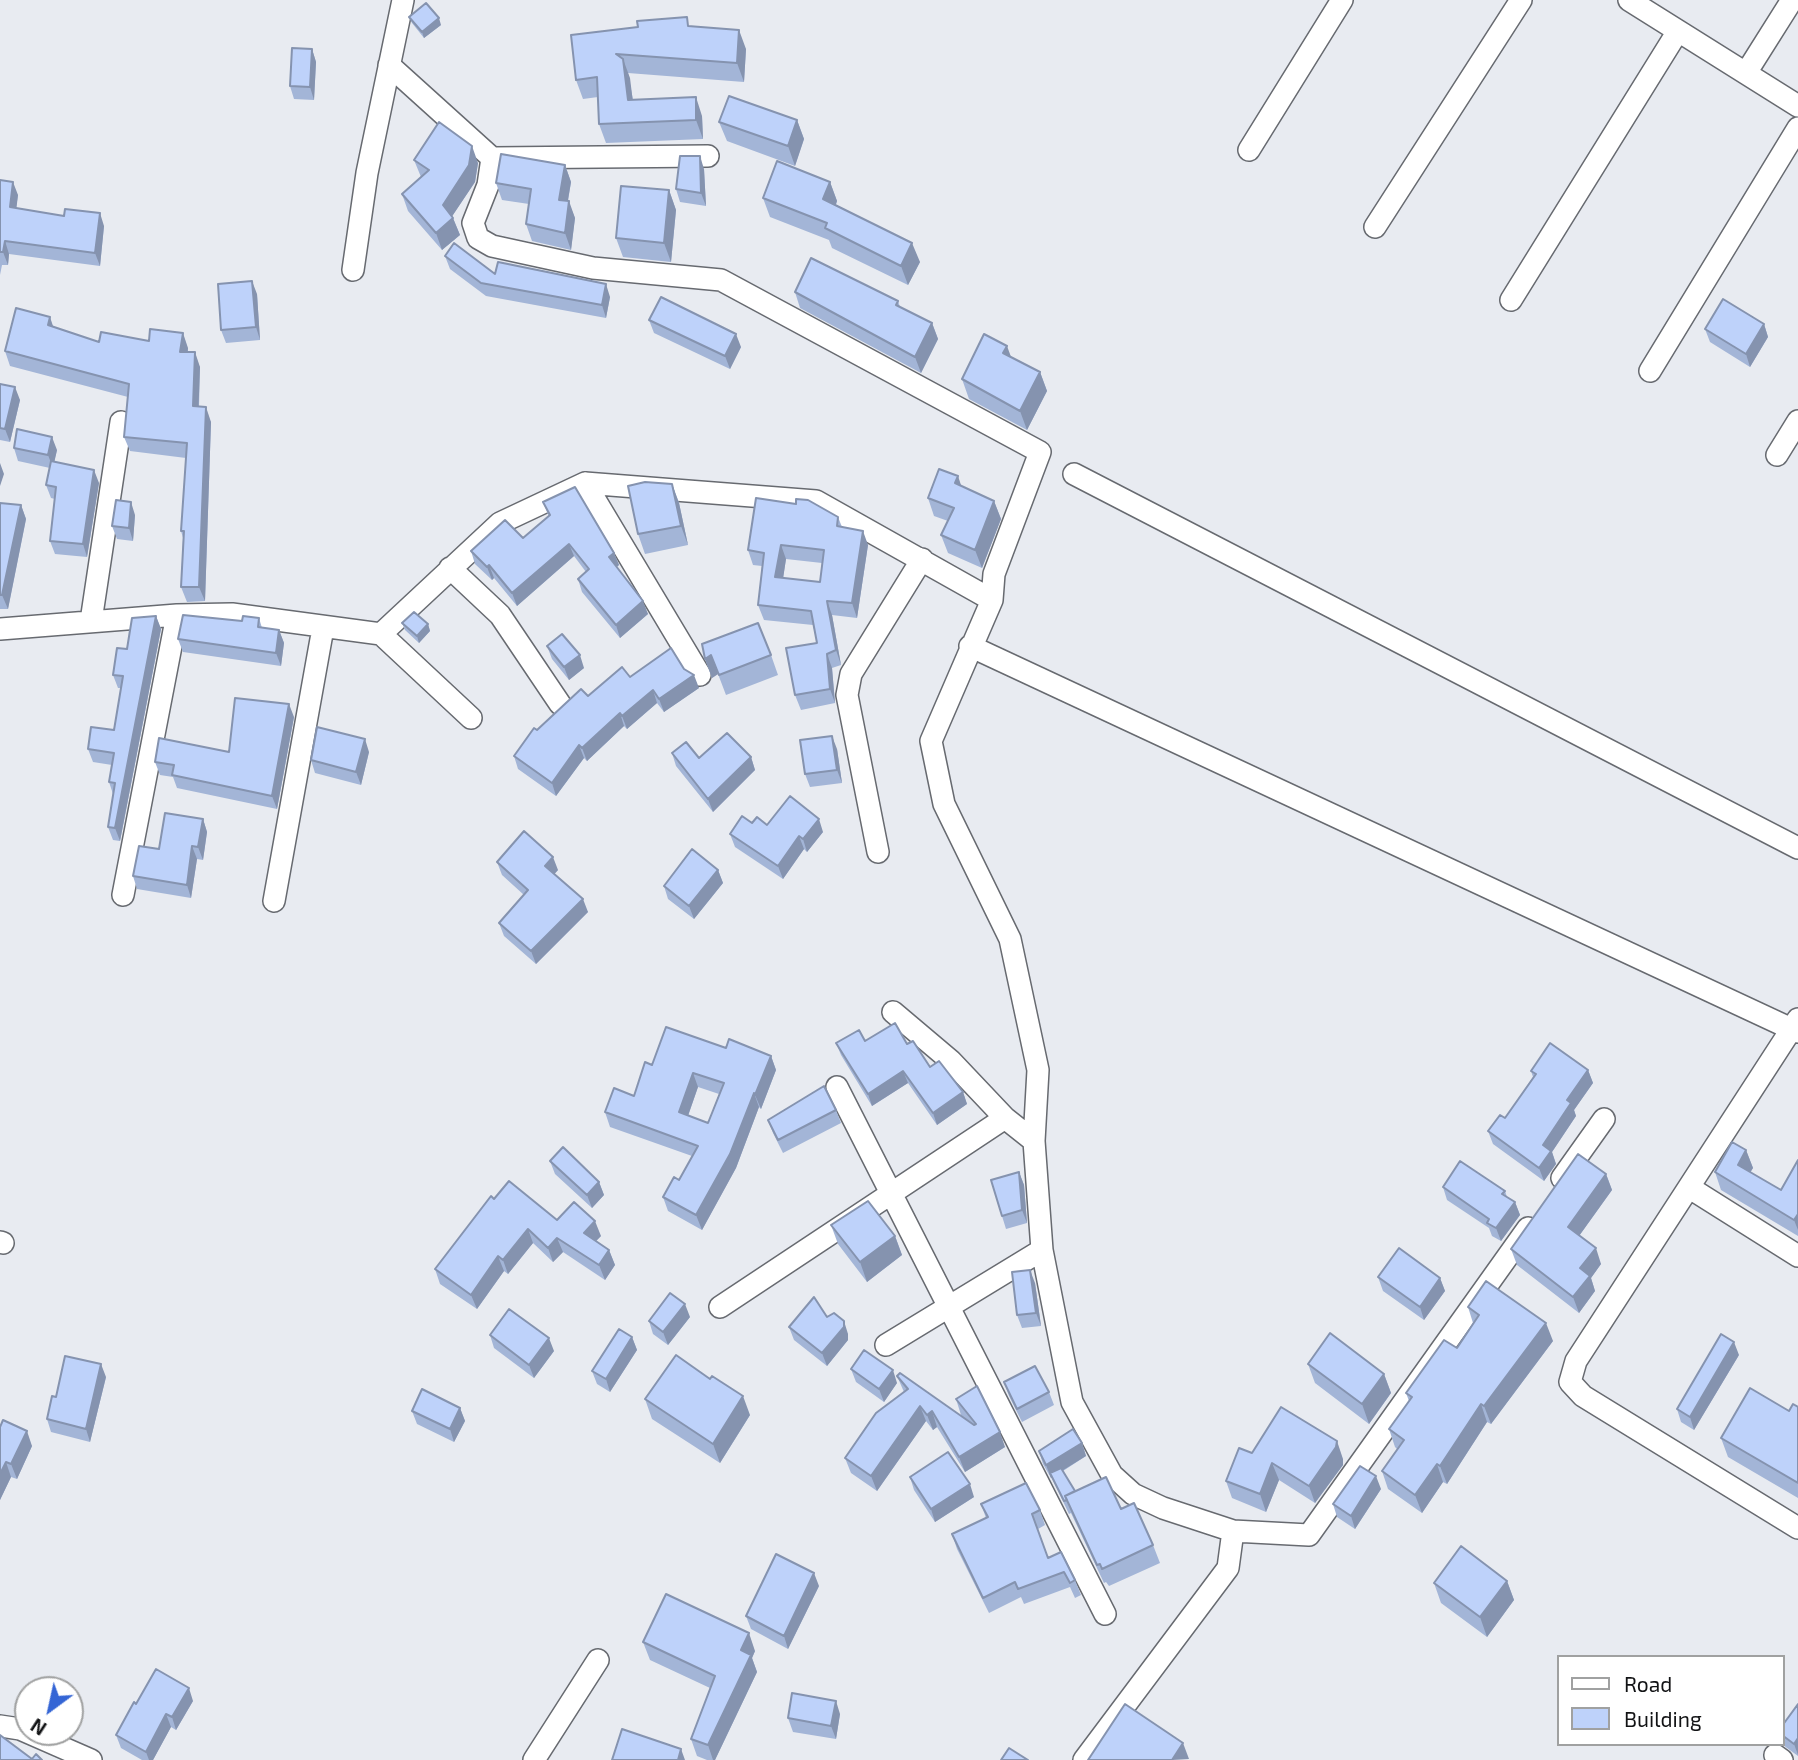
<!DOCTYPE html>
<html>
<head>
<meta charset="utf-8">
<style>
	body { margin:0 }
	#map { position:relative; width:1798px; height:1760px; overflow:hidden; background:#e8ebf1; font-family:"Exo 2",sans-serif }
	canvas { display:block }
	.legend { position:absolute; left:1557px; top:1655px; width:228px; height:91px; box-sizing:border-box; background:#fff; border:2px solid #a0a1a1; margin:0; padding:9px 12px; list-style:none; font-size:21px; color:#121315 }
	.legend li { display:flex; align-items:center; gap:14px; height:35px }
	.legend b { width:35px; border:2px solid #a0a1a1 }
	.north { position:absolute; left:14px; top:1676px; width:70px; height:70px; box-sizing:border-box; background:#fff; border:2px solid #a0a1a1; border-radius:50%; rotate:213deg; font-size:19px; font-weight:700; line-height:28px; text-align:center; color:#121315 }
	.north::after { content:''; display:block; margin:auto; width:24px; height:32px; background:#3465d5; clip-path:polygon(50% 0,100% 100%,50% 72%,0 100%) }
</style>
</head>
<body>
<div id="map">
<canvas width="1798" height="1760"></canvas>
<ul class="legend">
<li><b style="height:9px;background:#fff"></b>Road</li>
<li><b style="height:19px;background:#bed2fa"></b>Building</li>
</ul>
<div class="north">N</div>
</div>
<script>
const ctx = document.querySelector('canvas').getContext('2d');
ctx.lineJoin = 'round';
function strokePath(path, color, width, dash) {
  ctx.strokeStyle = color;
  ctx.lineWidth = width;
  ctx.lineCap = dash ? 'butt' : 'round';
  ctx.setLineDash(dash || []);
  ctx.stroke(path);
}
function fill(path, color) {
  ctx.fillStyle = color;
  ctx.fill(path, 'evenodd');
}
const minor = new Path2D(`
	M1629,0L1798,106
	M389,65L492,158L488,185L473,223L478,238L492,246L593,268L721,280L1040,452L994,574L992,600L931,741L944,804L1010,939L1038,1070L1034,1141L1042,1250L1072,1402L1112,1475L1133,1494L1163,1508L1233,1531L1228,1568L1084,1760
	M1746,73L1792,0
	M1249,150L1342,0
	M494,158L708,156
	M1375,227L1521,0
	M353,270L367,173L403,0
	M1511,300L1678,31
	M1650,371L1798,128
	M1777,455L1798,421
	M1074,474L1798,848
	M585,483L700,675
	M450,568L500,615L560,704
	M91,621L121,422
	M0,629L177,615L232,614L381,634L471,718
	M381,634L500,523L585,483L816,501L992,600
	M970,646L1798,1032
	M878,852L847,695L851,674L922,559
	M123,895L177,615
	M274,901L323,628
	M893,1012L951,1061L1005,1118L1034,1141
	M1798,1019L1576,1361L1570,1382L1583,1396L1798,1528
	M837,1087L1105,1614
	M1562,1178L1604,1119
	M1690,1188L1798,1256
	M0,1242L3,1243
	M720,1307L1005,1118
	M886,1345L1042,1250
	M1233,1531L1309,1535L1528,1228
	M0,1726L20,1729L91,1760
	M1775,1755L1782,1760
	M534,1760L598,1660`);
strokePath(minor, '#676a70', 24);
strokePath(minor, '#fff', 21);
fill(new Path2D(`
	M409,17L441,25L424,38L412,23Z
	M691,26L746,49L744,82L628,73L633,100L702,116L703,139L606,143L599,124L598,97L583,99L576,80L571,35Z
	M312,49L316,62L314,100L294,99L290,86Z
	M797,120L804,139L795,166L727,141L719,122Z
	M414,160L478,163L475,182L452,216L460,235L442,250L408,211L402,194L421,177Z
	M565,165L571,182L568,201L575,218L571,250L532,241L526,224L529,204L502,200L496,183Z
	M704,169L706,206L680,202L676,189Z
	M0,180L18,195L16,208L104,226L100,266L9,254L8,265H2L0,275Z
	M830,182L837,201L836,205L920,262L908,285L832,248L829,240L770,217L763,198Z
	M669,190L676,210L671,262L623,257L616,238Z
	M445,256L495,274L610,297L606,318L486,296L450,269Z
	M795,292L898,301L900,307L932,323L938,339L921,373L800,308Z
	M257,294L260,340L226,343L221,330Z
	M649,320L741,347L730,369L654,333Z
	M1764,324L1768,337L1750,367L1710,342L1705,329Z
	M53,327L99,342L149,341L188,348V352L200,367L199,407L211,422L205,601L187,602L181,587L183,538L181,531L186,458L130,451L124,437L128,397L10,366L5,351Z
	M1011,357L1040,372L1047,391L1027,430L969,399L962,379Z
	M0,384L20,400L10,442L0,440Z
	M14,448L57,450L54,462L99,483L87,557L55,554L50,541L55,499L51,498L46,485L50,468L18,461Z
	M672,484L679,503L688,545L645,554L638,534Z
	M961,486L994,501L1001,519L982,568L948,553L941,535L948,521L934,516L928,498Z
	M543,502L614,553L619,565L617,567L648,614L620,638L582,592L578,579L586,572L574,556L517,606L494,578L492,580L475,564L471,551L523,538L549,517Z
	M0,503L21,505L26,519L8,609H0Z
	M135,515L133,541L117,539L112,526Z
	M838,517L842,527L868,545L857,618L832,615L841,665L832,668L835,703L801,710L795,695L817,643L813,625L764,620L758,605L762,566L753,565L748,550ZM786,559L822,563L820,582L783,578Z
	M156,616L161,629L120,841L113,840L108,827L113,794L109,782L112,765L93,762L88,749L114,730L121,688H118L113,675L127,649Z
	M259,618L262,628L279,630L284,643L281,666L183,652L178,639L242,621Z
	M402,623L428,624L430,631L419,643L405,630Z
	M547,646L584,668L569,680L552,659Z
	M771,655L778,675L726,695L718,674L712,678L705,659Z
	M684,669L699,688L664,712L657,703L627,729L624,726L587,761L584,758L556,796L518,769L514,756L537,730L588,696L630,677Z
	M294,717L277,809L177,788L173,777L160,775L155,762L229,752Z
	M837,749L842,783L810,787L805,774Z
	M369,752L361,785L315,773L311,760Z
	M672,753L699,758L751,757L755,770L713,812L676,766Z
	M203,819L207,832L203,860L197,859L191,898L137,889L133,876L159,849Z
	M752,823L767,825L823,832L807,852L804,849L783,879L735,847L730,834Z
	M497,862L558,870L554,874L588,912L536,964L504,936L499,923L524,895L502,875Z
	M718,870L723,883L694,919L668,899L664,886Z
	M865,1041L907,1044L930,1067L963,1092L967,1104L937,1125L908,1083L872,1106L841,1055L836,1043Z
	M726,1048L771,1056L776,1070L761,1109L759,1107L736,1168L702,1230L668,1211L663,1197L679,1180L692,1156L610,1127L605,1112L634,1096L652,1065ZM698,1087L719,1094L708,1123L688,1116Z
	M1588,1070L1593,1083L1574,1110L1576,1116L1552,1152L1556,1164L1544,1181L1493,1144L1488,1131L1505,1118L1533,1077L1531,1071Z
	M836,1110L841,1123L783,1153L773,1133L768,1120Z
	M1746,1150L1753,1168L1750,1172L1781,1190L1798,1160V1236L1721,1190L1715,1172Z
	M550,1161L599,1182L604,1195L592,1208L555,1174Z
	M1019,1172L1024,1185L1027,1223L1006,1229L1002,1216Z
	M1606,1174L1612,1190L1579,1236L1601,1264L1591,1278L1595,1291L1579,1313L1517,1265L1511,1249Z
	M1443,1187L1505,1191L1507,1197L1515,1202L1520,1215L1501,1241L1492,1236L1489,1228L1447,1200Z
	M494,1199L557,1220L601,1236L596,1241L609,1250L615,1265L605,1280L563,1252L553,1262L533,1243L508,1274L504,1271L477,1309L440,1284L435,1269Z
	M831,1225L895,1236L902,1255L867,1282L838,1244Z
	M1378,1277L1440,1278L1445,1291L1424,1320L1383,1291Z
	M1035,1283L1041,1326L1022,1328L1017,1315Z
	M1468,1307L1553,1341L1491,1424L1487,1422L1447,1484L1443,1482L1422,1513L1388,1489L1382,1471L1397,1449L1395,1447L1389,1429L1409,1401L1406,1393L1457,1348L1473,1323Z
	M690,1317L668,1345L653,1334L649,1321Z
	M827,1317L848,1334V1340L827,1366L794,1340L789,1327Z
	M490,1335L554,1351L534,1378L494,1348Z
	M632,1337L637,1350L610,1392L597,1384L592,1371Z
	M1739,1355L1694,1430L1681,1422L1677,1409Z
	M1308,1364L1384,1374L1391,1393L1369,1424L1315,1383Z
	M851,1369L897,1383L884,1402L856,1382Z
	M897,1376L965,1419L961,1415L956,1399L1005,1447L965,1472L937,1427L933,1430L926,1421L877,1491L851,1473L845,1458L904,1392Z
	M106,1377L90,1442L51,1432L47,1419L56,1397Z
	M1004,1382L1049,1392L1054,1405L1022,1422L1009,1396Z
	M645,1399L750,1415L720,1463L652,1419Z
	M1798,1407V1498L1728,1457L1721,1438Z
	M460,1408L465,1421L454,1442L417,1424L412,1411Z
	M3,1420L32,1446L17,1479L11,1477L0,1500Z
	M1082,1443L1086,1456L1063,1471L1075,1491L1121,1509L1153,1545L1160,1563L1109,1586L1106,1582L1104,1583L1071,1513L1069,1514L1052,1478H1051L1043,1464L1039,1451Z
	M1252,1453L1343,1459V1465L1315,1503L1279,1480L1266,1512L1232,1498L1226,1481Z
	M910,1477L974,1497L935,1522L914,1490Z
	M1381,1489L1355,1529L1337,1517L1333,1504Z
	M981,1504L1040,1510L1045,1525L1038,1529L1048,1558L1075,1580L1081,1595L1075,1598L1070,1587L1024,1604L1021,1597L989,1613L957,1549L952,1534L986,1518Z
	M1507,1581L1514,1600L1487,1637L1441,1603L1434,1583Z
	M819,1586L788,1649L751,1629L746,1616Z
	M643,1642L755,1651L752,1658L757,1672L715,1760H707L697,1756L691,1739L710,1688L650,1660Z
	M193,1701L176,1730L171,1727L153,1760H142L121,1748L116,1735L136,1704Z
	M1798,1704V1756L1783,1745L1782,1742V1726Z
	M840,1714L836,1739L793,1732L788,1718Z`), '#a3b5d7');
fill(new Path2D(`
	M439,18L441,25L424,38L422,32Z
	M739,30L746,49L744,82L737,63Z
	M312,49L316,62L314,100L310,87Z
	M623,59L630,78L635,119L628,100Z
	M696,97L702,116L703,139L696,120Z
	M797,120L804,139L795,166L788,146Z
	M472,146L478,163L475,182L449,221L453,218L460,235L442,250L436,233L443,205Z
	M700,156L704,169L706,206L701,193Z
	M565,165L571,182L565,217L559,200Z
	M13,182L18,195L15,220L10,207Z
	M830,182L837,201L830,219L823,199Z
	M669,190L676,210L671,262L664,243Z
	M569,201L575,218L571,250L565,233Z
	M100,213L104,226L100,266L95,253Z
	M5,241L9,254L8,265L3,252Z
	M912,243L920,262L908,285L901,266Z
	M252,281L257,294L260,340L256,327Z
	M606,284L610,297L606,318L602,305Z
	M50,317L55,332L48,325Z
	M932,323L938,339L921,373L915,357Z
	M1764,324L1768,337L1750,367L1746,354Z
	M183,333L188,348L186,367L180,352Z
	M736,334L741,347L730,369L725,356Z
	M1007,346L1014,365L1003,353Z
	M195,352L200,367L198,421L193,406Z
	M1040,372L1047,391L1027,430L1020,411Z
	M15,387L20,400L10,442L5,429Z
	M206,407L211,422L205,601L199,587Z
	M52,437L57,450L53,468L48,455Z
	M0,463L4,474L0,486Z
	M94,470L99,483L87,557L83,544Z
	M958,476L964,494L955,483Z
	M672,484L679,503L688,545L681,526Z
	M994,501L1001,519L982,568L975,550Z
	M131,502L135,515L133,541L129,528Z
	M21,505L26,519L8,609L2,595Z
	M863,531L868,545L857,618L852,603Z
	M569,544L574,556L517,606L512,593Z
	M781,545L786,559L781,592L775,577Z
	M614,553L619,565L613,570L609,557Z
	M489,565L494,578L492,580L487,567Z
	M643,601L648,614L620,638L616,625Z
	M827,601L832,615L841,665L836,650Z
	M156,616L161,629L120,841L115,828Z
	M428,624L430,631L419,643L417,636Z
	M279,630L284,643L281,666L276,653Z
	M827,654L832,668L835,703L830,689Z
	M580,655L584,668L569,680L564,667Z
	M711,655L718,674L712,678L705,659Z
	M694,675L699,688L664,712L659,699Z
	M653,690L657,703L627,729L622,716Z
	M289,704L294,717L277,809L272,796Z
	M620,713L624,726L587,761L582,748Z
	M832,736L837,749L842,783L837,770Z
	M365,739L369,752L361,785L356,772Z
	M579,745L584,758L556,796L552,783Z
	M751,757L755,770L713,812L708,799Z
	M203,819L207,832L203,860L198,847Z
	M819,819L823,832L807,852L803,839Z
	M799,836L804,849L783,879L778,866Z
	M192,846L197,859L191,898L187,885Z
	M553,857L558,870L550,879L545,866Z
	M718,870L723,883L694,919L689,906Z
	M583,899L588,912L536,964L531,951Z
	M771,1056L776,1070L761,1109L755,1095Z
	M1588,1070L1593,1083L1574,1110L1576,1116L1552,1152L1556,1164L1544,1181L1539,1168L1543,1145L1567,1100Z
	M903,1071L908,1083L872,1106L868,1094Z
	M693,1073L698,1087L684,1127L679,1112Z
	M963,1092L967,1104L937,1125L933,1113Z
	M754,1093L759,1107L736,1168L702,1230L696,1215Z
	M1746,1150L1753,1168L1744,1183L1738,1165Z
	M1019,1172L1024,1185L1027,1223L1022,1210Z
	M1606,1174L1612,1190L1574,1243L1568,1227Z
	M599,1182L604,1195L592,1208L587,1195Z
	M1515,1202L1520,1215L1501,1241L1496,1228Z
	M1798,1214V1230L1794,1220Z
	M595,1221L601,1236L589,1248L584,1233Z
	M528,1229L533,1243L508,1274L503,1260Z
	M895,1236L902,1255L867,1282L860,1262Z
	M557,1238L563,1252L553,1262L548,1248Z
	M1596,1248L1601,1264L1591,1278L1595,1291L1579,1313L1573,1297L1580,1268Z
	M609,1250L615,1265L605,1280L599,1265Z
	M498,1256L504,1271L477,1309L471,1295Z
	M1030,1270L1035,1283L1041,1326L1036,1313Z
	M1440,1278L1445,1291L1424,1320L1420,1307Z
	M685,1304L690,1317L668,1345L663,1332Z
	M844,1321L848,1334V1340L827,1366L822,1353Z
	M1546,1323L1553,1341L1491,1424L1484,1406Z
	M632,1337L637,1350L610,1392L606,1379Z
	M549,1338L554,1351L534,1378L529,1365Z
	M1734,1342L1739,1355L1694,1430L1690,1417Z
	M101,1364L106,1377L90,1442L86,1429Z
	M893,1370L897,1383L884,1402L879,1389Z
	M1384,1374L1391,1393L1369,1424L1362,1404Z
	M743,1396L750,1415L720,1463L713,1444Z
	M1481,1404L1487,1422L1447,1484L1440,1466Z
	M920,1406L926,1421L877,1491L871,1476Z
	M460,1408L465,1421L454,1442L450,1429Z
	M932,1411L937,1427L933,1430L927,1415Z
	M27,1431L32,1446L17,1479L11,1464Z
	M1000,1432L1005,1447L965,1472L959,1457Z
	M1337,1441L1343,1459V1465L1315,1503L1309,1486Z
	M1082,1443L1086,1456L1052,1477L1050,1473L1052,1478H1051L1046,1465Z
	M6,1462L11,1477L0,1500V1474Z
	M1272,1463L1279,1480L1266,1512L1260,1494Z
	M1437,1464L1443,1482L1422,1513L1415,1495Z
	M1376,1476L1381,1489L1355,1529L1351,1516Z
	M970,1484L974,1497L935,1522L931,1509Z
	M814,1573L819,1586L788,1649L784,1636Z
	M1507,1581L1514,1600L1487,1637L1480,1617Z
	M749,1633L755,1651L752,1658L757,1672L715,1760H713L708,1745L741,1650Z
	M189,1688L193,1701L176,1730L172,1717Z
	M836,1701L840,1714L836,1739L831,1726Z
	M166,1714L171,1727L153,1760H149L146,1752Z
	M1798,1738V1755L1794,1744Z
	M1183,1743L1189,1759L1172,1760Z
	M681,1749L685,1760H678Z`), '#8593af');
const building = new Path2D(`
	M426,3L439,18L422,32L409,17Z
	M687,17L688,26L739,30L737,63L616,54L623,59L628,100L696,97V120L599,124L597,77L576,80L571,35L638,27L637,21Z
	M292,48L312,49L310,87L290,86Z
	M729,96L797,120L788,146L719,122Z
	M439,122L472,146L469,165L443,205L453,218L436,233L402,194L429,170L414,160Z
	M501,154L565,165L559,200L569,201L565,233L526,224L531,189L496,183Z
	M680,156H700L701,193L676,189Z
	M777,161L830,182L823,199L912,243L901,266L825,228L827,223L763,198Z
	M0,180L13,182L10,207L64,216L65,209L100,213L95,253L5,241L3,252H0Z
	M621,186L669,190L664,243L616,238Z
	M454,243L495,274L498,262L606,284L602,305L481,283L445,256Z
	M811,258L898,301L896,305L932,323L915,357L795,292Z
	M252,281L256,327L221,330L218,284Z
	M661,297L736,334L725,356L649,320Z
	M1723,299L1764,324L1746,354L1705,329Z
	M16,308L50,317L48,325L99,342L101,332L149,341L150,329L183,333L180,352H195L193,406L206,407L199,587H181L184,531H181L187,443L124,437L129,384L5,351Z
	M984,334L1007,346L1003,353L1040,372L1020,411L962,379Z
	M0,384L15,387L5,429L0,428Z
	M17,429L52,437L48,455L14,448Z
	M51,461L94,470L83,544L50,541L56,487L46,485Z
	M939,469L958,476L955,483L994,501L975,550L941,535L954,508L928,498Z
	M645,482L672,484L681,526L638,534L628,486Z
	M575,487L614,553L609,557L643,601L616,625L578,579L589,569L569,544L512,593L489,565L487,567L471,551L505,520L523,538L550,515L543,502Z
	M756,498L796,504V499L808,500L838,517L837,526L863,531L852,603L827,601L836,650L827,654L830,689L795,695L786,648L817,643L811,611L758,605L764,553L748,550ZM781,545L824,550L820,582L775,577Z
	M116,500L131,502L129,528L112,526Z
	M0,503L21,505L2,595H0Z
	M414,612L428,624L417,636L402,623Z
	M183,615L242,621L243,616L259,618L258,627L279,630L276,653L178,639Z
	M156,616L115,828L108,827L115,783L109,782L114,753L88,749L91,727L114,730L123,676L113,675L117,648L127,649L132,618Z
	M758,623L771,655L719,675L711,655L705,659L702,644Z
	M562,634L580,655L564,667L547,646Z
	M671,648L684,669L694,675L659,699L653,690L622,716L620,713L582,748L579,745L552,783L514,756L534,728L537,730L581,689L588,696L622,667L630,677Z
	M235,698L289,704L272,796L172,775L174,765L155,762L159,738L229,752Z
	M317,727L365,739L356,772L311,760Z
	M727,733L751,757L708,799L672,753L686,742L699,758Z
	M832,736L837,770L805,774L800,740Z
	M790,796L819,819L803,839L799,836L778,866L730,834L742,816L752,823L757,817L767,825Z
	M165,813L203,819L198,847L192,846L187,885L133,876L139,846L159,849Z
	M524,831L553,857L545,866L583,899L531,951L499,923L528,890L497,862Z
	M692,849L718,870L689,906L664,886Z
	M895,1023L907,1044L913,1041L930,1067L939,1061L963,1092L933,1113L903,1071L868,1094L836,1043L859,1030L865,1041Z
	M666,1027L726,1048L729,1039L771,1056L755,1095L754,1093L730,1154L696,1215L663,1197L674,1177L679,1180L698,1146L605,1112L614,1088L634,1096L645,1062L652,1065ZM693,1073L724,1083L708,1123L679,1112Z
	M1550,1043L1588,1070L1567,1100L1571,1103L1543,1145L1551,1151L1539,1168L1488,1131L1500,1115L1505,1118L1536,1074L1531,1071Z
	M824,1086L836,1110L778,1140L768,1120Z
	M1732,1142L1746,1150L1738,1165L1781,1190L1798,1160V1214L1794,1220L1715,1172Z
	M563,1147L599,1182L587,1195L550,1161Z
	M1578,1154L1606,1174L1568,1227L1596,1248L1580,1268L1590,1276L1573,1297L1511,1249Z
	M1460,1161L1505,1191L1502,1194L1515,1202L1496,1228L1487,1223L1489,1219L1443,1187Z
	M1019,1172L1022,1210L1002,1216L991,1180Z
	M509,1181L557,1220L574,1202L595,1221L584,1233L609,1250L599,1265L557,1238L548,1248L528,1229L503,1260L498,1256L471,1295L435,1269L491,1196L494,1199Z
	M868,1201L895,1236L860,1262L831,1225Z
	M1399,1248L1440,1278L1420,1307L1378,1277Z
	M1030,1270L1036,1313L1017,1315L1012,1272Z
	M1486,1281L1546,1323L1484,1406L1481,1404L1440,1466L1437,1464L1415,1495L1382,1471L1404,1440L1389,1429L1412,1397L1406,1393L1444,1340L1457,1348L1479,1315L1468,1307Z
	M670,1293L685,1304L663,1332L649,1321Z
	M814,1297L827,1317L834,1313L844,1321V1327L822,1353L789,1327Z
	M509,1309L549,1338L529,1365L490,1335Z
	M619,1329L632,1337L606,1379L592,1371Z
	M1330,1333L1384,1374L1362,1404L1308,1364Z
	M1721,1334L1734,1342L1690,1417L1677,1409Z
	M864,1350L893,1370L879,1389L851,1369Z
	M676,1355L710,1379L712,1376L743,1396L713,1444L645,1399Z
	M65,1356L101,1364L86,1429L47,1419L52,1396L56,1397Z
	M1035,1366L1049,1392L1017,1409L1004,1382Z
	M900,1373L974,1425L976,1424L956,1399L977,1386L1000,1432L959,1457L932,1411L927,1415L920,1406L871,1476L845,1458L876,1413L908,1389L897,1376Z
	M1750,1388L1789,1411L1793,1404L1798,1407V1483L1721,1438Z
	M422,1389L460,1408L450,1429L412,1411Z
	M1281,1407L1337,1441L1336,1447L1309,1486L1272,1463L1260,1494L1226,1481L1239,1448L1252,1453Z
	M3,1420L27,1431L11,1464L6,1462L0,1474V1427Z
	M1073,1429L1082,1443L1046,1465L1039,1451Z
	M948,1452L970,1484L931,1509L910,1477Z
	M1360,1466L1376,1476L1351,1516L1333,1504Z
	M1061,1468L1075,1491L1065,1496L1067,1500L1064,1501L1050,1473Z
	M1106,1477L1121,1509L1134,1503L1153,1545L1102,1569L1100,1564L1097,1565L1065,1496Z
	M1026,1483L1040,1510L1032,1514L1048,1558L1061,1552L1075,1580L1070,1583L1064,1572L1018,1589L1015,1582L983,1598L952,1534L988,1517L981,1504Z
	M1461,1546L1507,1581L1480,1617L1434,1583Z
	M776,1554L814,1573L784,1636L746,1616Z
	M666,1594L749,1633L741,1650L751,1655L708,1745L691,1739L715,1676L643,1642Z
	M156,1669L189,1688L172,1717L166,1714L146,1752L116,1735L134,1702L136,1704Z
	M792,1693L836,1701L831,1726L788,1718Z
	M1125,1704L1183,1743L1172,1760H1088Z
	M1798,1704V1738L1794,1744L1782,1735V1726Z
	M622,1729L681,1749L678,1760H612Z
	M0,1735L32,1759L36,1754L42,1760H0Z
	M1009,1748L1028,1760H1001Z`);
fill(building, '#bed2fa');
strokePath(building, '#8593af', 2);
</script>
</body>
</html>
